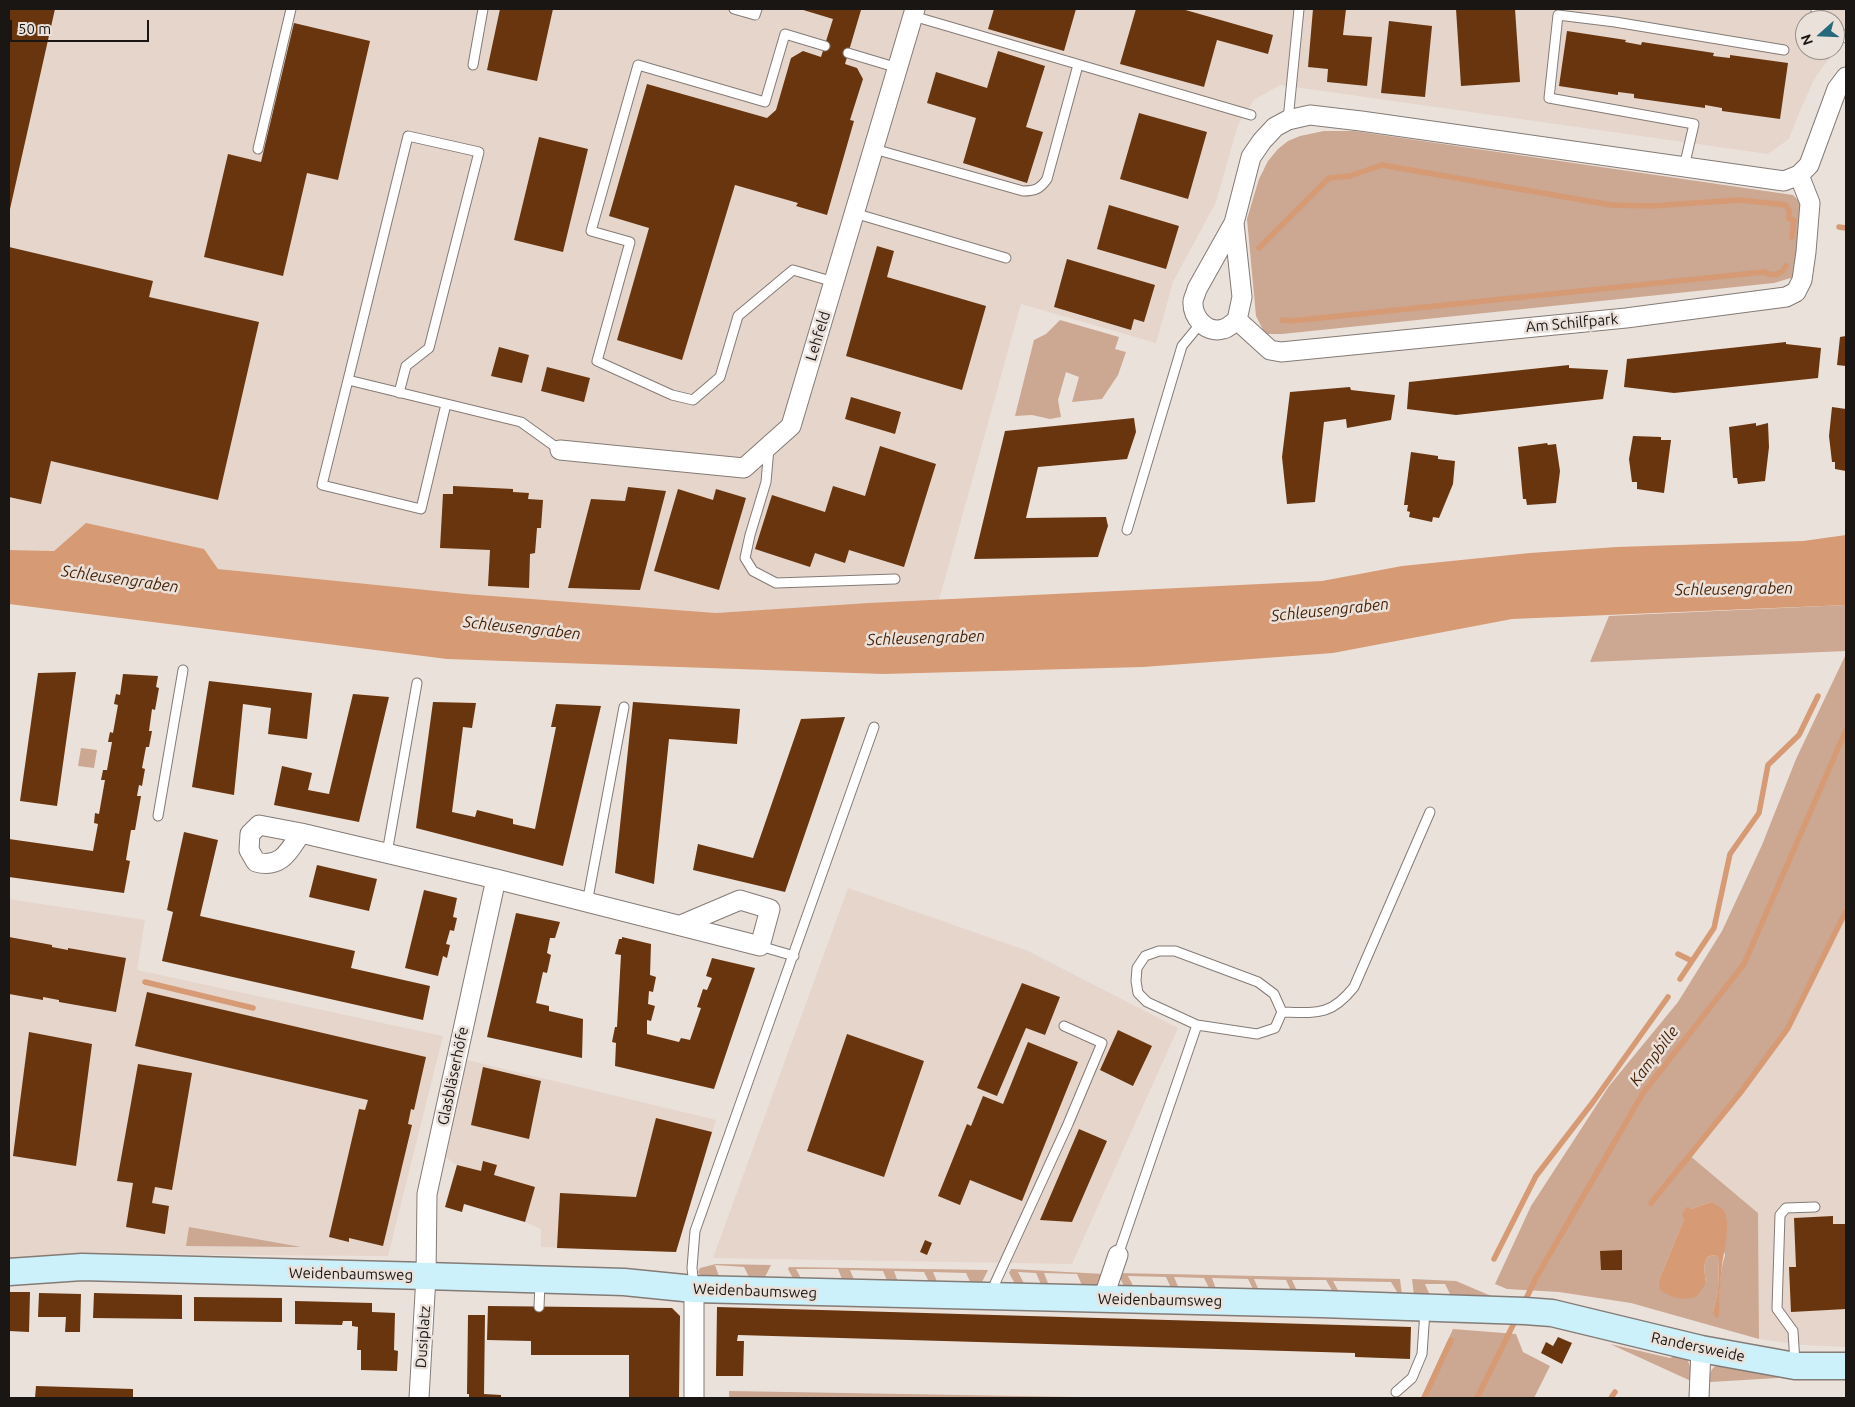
<!DOCTYPE html>
<html>
<head>
<meta charset="utf-8">
<style>
	body { margin:0 }
	#map { position:relative; width:1855px; height:1407px; overflow:hidden; background:#ebe1db; font-family:Ubuntu,sans-serif }
	canvas { display:block }
	.frame { position:absolute; inset:0; border:10px solid #191613; pointer-events:none }
	.north { position:absolute; left:1795px; top:10px; width:50px; height:50px; box-sizing:border-box; background:#ebe1db; border:1px solid #97908b; border-radius:50%; rotate:250deg; font-size:14px; font-weight:700; line-height:20px; text-align:center; color:#191613 }
	.north::after { content:''; display:block; margin:auto; width:18px; height:22px; background:#266a7b; clip-path:polygon(50% 0,100% 100%,50% 72%,0 100%) }
	.scale { position:absolute; left:10px; top:20px; width:139px; height:22px; box-sizing:border-box; border:2px solid #191613; border-top:0; padding-left:6px; font-size:15px; line-height:18px; white-space:nowrap; color:#191613; -webkit-text-stroke:4px #ebe1db; paint-order:stroke }
</style>
</head>
<body>
<div id="map">
<canvas width="1855" height="1407"></canvas>
<div class="frame"></div>
<div class="north">N</div>
<div class="scale">50 m</div>
</div>
<script>
const ctx = document.querySelector('canvas').getContext('2d');
ctx.lineJoin = 'round';
function fill(path, color) {
  ctx.fillStyle = color;
  ctx.fill(path, 'evenodd');
}
function strokePath(path, color, width, dash) {
  ctx.strokeStyle = color;
  ctx.lineWidth = width;
  ctx.lineCap = dash ? 'butt' : 'round';
  ctx.setLineDash(dash || []);
  ctx.stroke(path);
}
function drawText(font, color, halo, rows, align = 'center') {
  ctx.font = font + ' Ubuntu,sans-serif';
  ctx.lineWidth = 5;
  ctx.setLineDash([]);
  ctx.textBaseline = 'middle';
  ctx.strokeStyle = halo;
  ctx.fillStyle = color;
  for (const [text, x, y, turn = 0] of rows) {
    ctx.save();
    ctx.translate(x, y);
    ctx.rotate((+turn || 0) * Math.PI / 180);
    ctx.textAlign = isNaN(turn) ? turn : align;
    if (halo) ctx.strokeText(text, 0, 0);
    ctx.fillText(text, 0, 0);
    ctx.restore();
  }
}
fill(new Path2D(`
	M9,9H1846V39L1822,68L1814,80L1799,113L1789,139L1768,154L1280,85L1254,100L1238,125L1216,202L1173,282L1156,343L1021,304L939,600L716,613L466,594L218,569L86,523L54,551L9,550ZM1805,20H1835V50H1805Z
	M848,888L1028,951L1178,1028L1072,1264L713,1258Z
	M9,899L145,920L137,970L443,1036L388,1256L78,1254L9,1260Z
	M1846,911V1347L1803,1345L1759,1339L1758,1213L1689,1155L1741,1092L1788,1028Z
	M467,1060L716,1120L676,1252L541,1247V1229L525,1222L446,1157Z`), '#e6d5cb');
fill(new Path2D(`
	M1324,131H1354L1793,195L1799,201L1802,208L1794,277L1774,283L1282,334H1265L1256,316L1247,219L1259,179L1268,161L1278,149L1288,141L1300,136Z
	M1060,320L1119,337L1115,349L1126,352L1118,375L1102,399L1072,402L1079,377L1066,372L1058,400L1061,417L1050,419L1032,415L1015,416L1034,340L1046,334Z
	M1846,605V651L1590,662L1609,616Z
	M1846,654V911L1788,1028L1741,1092L1689,1155L1758,1213L1759,1339L1631,1303L1559,1292L1507,1289L1495,1284L1531,1206L1609,1086L1678,1002L1722,931L1762,845L1796,759ZM1711,1202L1725,1255C1719,1274 1719,1296 1719,1316L1713,1312L1718,1291L1719,1259L1717,1256C1700,1252 1705,1273 1706,1283L1659,1280L1684,1219L1691,1209Z
	M81,748L97,750L94,768L78,766Z
	M189,1227L301,1247L186,1246Z
	M716,1264L771,1265L762,1283H752L744,1267L715,1265L721,1282L704,1281L698,1272L700,1268Z
	M789,1267L988,1270L979,1288H973L966,1273L933,1272L939,1286H931L924,1272L894,1271L899,1285H889L883,1271L850,1270L856,1284H844L838,1269H796L804,1284H796L788,1269Z
	M1011,1269L1104,1274L1093,1291L1085,1292L1077,1274L1044,1273L1050,1288L1043,1289L1036,1273L1018,1272L1027,1289H1018L1009,1273Z
	M1118,1273L1400,1279L1402,1295L1400,1297L1391,1282L1333,1281L1340,1294H1334L1326,1280H1292L1298,1293H1292L1286,1280L1254,1279L1260,1293H1255L1248,1279L1212,1278L1217,1292H1211L1204,1278L1174,1277L1180,1291L1172,1290L1166,1277L1128,1276L1136,1291H1126Z
	M1412,1279L1456,1281L1496,1298L1453,1300L1445,1284H1425L1432,1300L1414,1296Z
	M1453,1329L1516,1334L1523,1352L1550,1366L1534,1398H1421Z
	M1610,1344L1670,1358C1689,1349 1691,1365 1691,1381Z
	M1718,1365L1778,1376V1378L1710,1382C1709,1374 1711,1367 1718,1365Z
	M729,1391L1135,1398H729Z`), '#cca791');
fill(new Path2D(`
	M86,523L204,549L218,569L466,594L716,613L869,603L1322,581L1402,566L1530,553L1617,547L1803,541L1846,535V605L1512,619L1333,653L1143,667L883,674L447,659L9,604V550L54,551Z
	M1711,1202C1715,1205 1721,1207 1724,1211C1731,1225 1724,1251 1722,1265C1720,1282 1719,1299 1719,1316L1717,1318L1714,1315L1713,1312L1718,1291L1719,1260L1717,1256C1700,1252 1705,1273 1706,1283L1696,1297C1680,1301 1674,1298 1660,1290L1659,1280L1684,1219L1682,1215L1686,1207L1691,1209Z`), '#d69a75');
strokePath(new Path2D(`
	M1839,227L1846,228
	M1259,248L1329,178L1350,176L1382,165L1611,205L1651,206L1740,200L1786,205L1789,211V219L1794,220L1792,237
	M1282,320L1291,321L1764,272C1773,277 1781,275 1786,266
	M1678,954L1692,961
	M1680,979L1714,928L1730,854L1759,813L1768,765L1799,735L1818,696
	M145,982L253,1008
	M1651,1203L1741,1092L1788,1028L1846,911
	M1494,1259L1536,1176L1593,1102L1668,997
	M1523,1305L1537,1276L1643,1093L1744,964L1846,730
	M1424,1398L1451,1340
	M1477,1398L1517,1317
	M1611,1398L1615,1392`), '#d69a75', 5.5);
fill(new Path2D(`
	M9,9H55L10,209H9Z
	M500,9H553L537,81L487,70Z
	M800,9H856L861,10L845,64L857,68L863,79L850,120L854,121L827,215L796,206L798,203L735,185L682,360L617,340L649,228L609,216L647,84L767,118L776,110L791,58L803,51L821,57L833,19Z
	M994,9H1076L1064,51L988,29Z
	M1136,9H1182L1273,35L1268,54L1217,40L1204,87L1120,64Z
	M1313,9H1346L1343,35L1372,37L1367,86L1327,82L1328,69L1308,67Z
	M1456,9H1515L1520,82L1461,86Z
	M1389,21L1432,26L1425,97L1381,93Z
	M294,23L370,41L338,180L307,173L283,276L204,257L228,154L261,162Z
	M1567,31L1626,40L1625,42L1641,45L1642,42L1714,53L1713,56L1730,58V55L1788,63L1780,119L1722,111V108L1705,105V108L1634,98V94L1618,92V95L1559,86Z
	M998,51L1045,66L1026,127L1043,132L1027,183L963,163L976,118L927,103L936,72L987,88Z
	M1139,113L1207,132L1188,199L1120,179Z
	M539,137L588,149L563,252L514,240Z
	M1109,205L1179,226L1166,269L1097,249Z
	M877,246L894,251L887,277L986,306L962,390L846,356Z
	M9,247L153,281L149,297L259,322L218,500L51,461L41,504L9,497Z
	M1067,259L1155,285L1144,322L1134,319L1131,330L1054,307Z
	M1846,336V366L1837,365L1840,337Z
	M1786,342V344L1821,348L1818,378L1674,393L1624,387L1627,359Z
	M499,347L529,355L522,383L491,376Z
	M1569,365V368L1608,370L1603,399L1456,415L1407,409L1409,382Z
	M547,367L590,378L584,402L541,391Z
	M1350,387L1351,390L1395,395L1391,420L1347,428L1346,419L1324,422L1315,502L1287,504L1282,457L1290,392Z
	M851,397L901,412L895,434L845,419Z
	M1832,407L1846,409V471L1835,469V462H1832L1829,436Z
	M1134,418L1136,432L1127,459L1038,467L1026,518L1106,517L1108,526L1098,557L974,559L1005,431Z
	M1756,423V426L1768,423L1769,447L1765,481L1738,484L1737,478H1733L1729,427Z
	M1633,436L1661,437V440H1671L1664,493L1637,489V482H1632L1629,459Z
	M1547,443L1548,445L1556,444L1560,471L1556,503L1527,505L1526,499H1523L1518,447Z
	M880,446L936,464L904,567L849,550L845,563L815,553L810,567L755,549L772,495L825,512L833,486L865,496Z
	M1411,452L1438,456V459L1455,461L1453,484L1439,518L1433,517L1432,522L1409,517L1410,512L1407,511L1408,505H1404Z
	M453,486L513,489V492L529,493L528,499L543,500L541,528H537L535,553L530,554L529,588L488,586L490,550L440,548L443,494H453Z
	M628,487L666,491L640,590L568,588L591,499L625,501Z
	M678,489L713,500L716,489L746,498L719,590L654,571Z
	M76,672L57,806L20,801L38,673Z
	M123,674L158,676L156,687L159,688L155,710L152,709L149,731H152L149,747H146L142,768L145,769L142,786L139,785L137,796H141L135,830H131L126,860L130,861L124,893L9,877V839L93,851L98,824L94,823L95,813L99,814L105,780H101L103,770H107L112,742H108L110,732L113,733L118,705L114,704L116,694L120,695Z
	M209,681L312,693L307,739L268,734L271,708L243,704L234,795L192,787Z
	M353,694L389,697L359,822L274,805L282,766L312,773L308,790L329,794Z
	M433,702L476,703L472,728L463,727L452,812L475,817L477,810L513,819V824L535,829L556,727H551L556,704L601,706L563,866L416,828Z
	M633,702L740,709L737,744L669,739L654,884L615,873Z
	M845,717L785,892L693,870L698,844L753,858L801,719Z
	M184,832L218,840L200,916L355,951L351,968L430,986L423,1020L162,961L173,912L167,910Z
	M317,865L377,879L369,911L309,897Z
	M424,890L457,898L453,917L457,918L454,931L450,930L446,944L450,945L447,958L443,956L438,976L405,968Z
	M516,913L560,922L555,938H550L547,953L551,955L547,973L543,972L536,1003L549,1006V1011L583,1019L582,1058L487,1037Z
	M9,937L52,945V947L68,950V948L126,958L116,1012L59,1002V1000L43,997V1000L9,994Z
	M622,937L651,944L650,975L656,977L653,992L649,991L648,1004L655,1006L651,1021L647,1020V1034L679,1042L681,1038L690,1040L701,1008L697,1007L703,989L707,990L712,978L706,976L712,958L755,968L714,1089L615,1066L616,1043L612,1042L615,1027H617L621,955L615,954L619,939H622Z
	M1022,983L1060,997L1045,1035L1026,1028L997,1096L977,1088Z
	M147,992L426,1057L414,1110L411,1109L408,1124L412,1125L383,1246L349,1238V1242L329,1237L359,1109L365,1110L368,1100L135,1046Z
	M1118,1030L1152,1046L1133,1086L1100,1070Z
	M29,1032L92,1044L76,1166L13,1156Z
	M847,1034L924,1061L884,1177L807,1151Z
	M1028,1042L1078,1062L1022,1201L970,1180L960,1205L938,1196L967,1124L971,1126L983,1096L1003,1104Z
	M138,1064L192,1073L172,1190L155,1187L152,1203L169,1206L165,1234L126,1227L133,1183L117,1181Z
	M483,1067L541,1081L529,1139L471,1125Z
	M656,1118L712,1132L676,1252L557,1248L560,1193L636,1197Z
	M1079,1129L1107,1141L1072,1222L1040,1220Z
	M483,1161L497,1165L494,1175L535,1187L525,1222L464,1204L462,1212L445,1207L457,1165L481,1171Z
	M1833,1216V1224H1846V1309L1791,1312L1789,1267H1796L1794,1218Z
	M925,1240L932,1243L927,1255L920,1252Z
	M1622,1250V1270H1601L1600,1251Z
	M9,1292H30L29,1332L9,1331Z
	M39,1293L81,1294L80,1332H65L66,1317H38Z
	M94,1293L182,1295V1319L93,1318Z
	M194,1297L282,1298V1322L194,1321Z
	M295,1301L372,1303V1312L395,1313L394,1350L398,1351L397,1371L361,1370V1350H357L358,1327L352,1326V1321H343L342,1325L295,1324Z
	M488,1306L672,1308L680,1316L679,1398H629V1355H531V1341L487,1340Z
	M717,1307L1411,1327L1410,1359L1355,1357V1353L738,1335L737,1341H744L743,1376H716Z
	M468,1315H485L484,1394L501,1395V1398H469V1394H467Z
	M1558,1337L1572,1343L1562,1364L1541,1353L1546,1342L1553,1346Z
	M36,1386L133,1389V1398H35Z`), '#68350e');
const lane = new Path2D(`
	M734,9L755,15L757,9
	M1816,11L1826,20
	M913,16L1251,115
	M1835,28L1846,38
	M825,46L785,34L765,102L638,65L591,231L630,242L597,361L672,395L693,400L720,377L738,316L793,270L834,282
	M848,53L898,68
	M473,65L483,9
	M1288,120L1299,9
	M258,149L291,9
	M874,149L1023,191C1035,191 1040,189 1047,179L1078,65
	M1684,167L1694,124L1549,98L1558,15L1615,22L1784,50
	M854,213L1006,258
	M348,380L322,485L421,509L446,404
	M399,393L406,366L429,348L479,152L408,136L348,380L521,422L560,450
	M769,448L766,482L750,535L745,558L753,571L776,583L895,579
	M1127,530L1182,346L1201,323
	M158,816L183,670
	M387,853L417,683
	M587,903L624,707
	M760,946L794,956
	M1159,951H1175L1258,982L1274,994L1282,1012L1275,1028L1257,1034L1197,1025L1147,1002L1138,993L1136,981L1137,968L1145,956Z
	M1282,1012C1317,1013 1331,1016 1354,987L1430,812
	M1118,1255L1197,1025
	M694,1286L692,1268L695,1231L874,727
	M991,1292L1068,1124L1102,1043L1064,1026
	M539,1307L540,1283
	M1795,1363L1793,1331L1777,1309L1780,1215L1786,1208L1815,1207
	M1396,1392L1412,1378L1422,1354L1425,1311`);
const street = new Path2D(`
	M1234,223L1242,297L1237,320C1233,323 1228,328 1223,329C1206,334 1192,317 1193,301C1194,297 1196,293 1197,289L1234,223L1251,157L1262,141L1275,127L1288,120L1310,115L1361,121L1784,181L1799,175L1809,165L1837,89L1846,77
	M1237,320L1270,350L1281,352L1626,318L1786,297L1796,292L1802,280L1806,252L1810,203L1799,175
	M560,450L744,468L791,426L915,9
	M301,833C289,851 281,869 256,862L249,850L250,834L259,825L301,833L496,879L427,1194L426,1276L419,1398
	M496,879L760,946L770,909L740,900L681,925
	M1103,1299L1118,1255
	M694,1398V1289
	M1699,1398L1701,1349`);
const secondary = new Path2D(`
	M9,1272L82,1267L426,1276L624,1282L694,1289L1321,1304L1525,1311L1552,1313L1701,1349L1795,1366H1846`);
strokePath(lane, '#847b76', 11);
strokePath(street, '#847b76', 21);
strokePath(secondary, '#847b76', 29);
strokePath(lane, '#fff', 9);
strokePath(street, '#fff', 19);
strokePath(secondary, '#ccf1fa', 26);
drawText('15px', '#191613', '#ebe1db', [
	["Am Schilfpark",1572,323,-5],
	["Lehfeld",818,336,-73],
	["Glasbläserhöfe",453,1076,-78],
	["Weidenbaumsweg",351,1274,1],
	["Weidenbaumsweg",755,1291,2],
	["Weidenbaumsweg",1160,1300,1],
	["Dusiplatz",423,1337,-86],
	["Randersweide",1698,1347,12]
]);
drawText('italic 16px', '#451f02', '#ebe1db', [
	["Schleusengraben",120,579,8],
	["Schleusengraben",1734,589,-1],
	["Schleusengraben",1330,610,-6],
	["Schleusengraben",522,628,6],
	["Schleusengraben",926,638,-2],
	["Kampbille",1654,1056,-53]
]);
</script>
</body>
</html>
